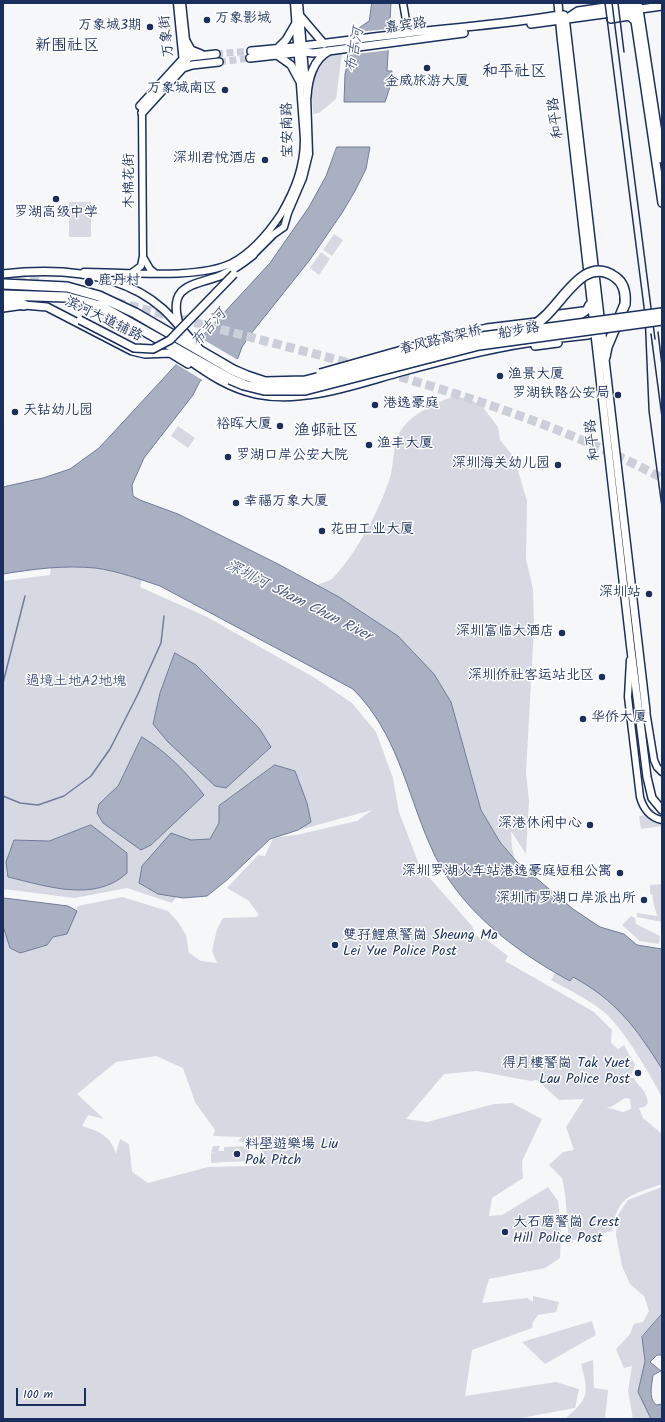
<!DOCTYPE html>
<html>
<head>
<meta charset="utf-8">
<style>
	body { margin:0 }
	#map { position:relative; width:665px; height:1422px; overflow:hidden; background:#f6f7f9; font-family:Kalam,sans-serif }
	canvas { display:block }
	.frame { position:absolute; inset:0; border:4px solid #1b2f5e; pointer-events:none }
	.scale { position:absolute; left:16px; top:1388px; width:70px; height:18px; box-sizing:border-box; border:2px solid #1b2f5e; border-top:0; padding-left:5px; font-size:12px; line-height:14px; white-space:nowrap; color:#1b2f5e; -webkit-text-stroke:3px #fff; paint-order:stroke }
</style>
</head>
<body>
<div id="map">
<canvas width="665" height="1422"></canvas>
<div class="frame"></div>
<div class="scale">100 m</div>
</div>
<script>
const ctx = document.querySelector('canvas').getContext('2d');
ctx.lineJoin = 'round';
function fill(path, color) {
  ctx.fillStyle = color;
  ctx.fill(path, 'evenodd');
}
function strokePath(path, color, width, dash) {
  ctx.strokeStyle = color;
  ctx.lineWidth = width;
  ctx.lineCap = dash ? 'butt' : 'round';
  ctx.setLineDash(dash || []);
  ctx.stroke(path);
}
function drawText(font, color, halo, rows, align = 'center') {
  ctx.font = font + ' Kalam,"LXGW WenKai TC",sans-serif';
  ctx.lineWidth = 3;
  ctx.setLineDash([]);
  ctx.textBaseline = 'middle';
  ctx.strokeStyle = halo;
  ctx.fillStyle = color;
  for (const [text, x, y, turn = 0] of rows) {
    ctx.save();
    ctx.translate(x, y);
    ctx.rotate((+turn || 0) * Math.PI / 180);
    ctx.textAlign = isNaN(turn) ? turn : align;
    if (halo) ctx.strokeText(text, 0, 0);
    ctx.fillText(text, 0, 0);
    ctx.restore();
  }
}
fill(new Path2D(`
	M330,53H342L336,99L319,113L313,114L311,82L320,61Z
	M69,202H91V237H69Z
	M334,234L343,240L332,256L323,250Z
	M321,252L330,259L319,275L310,268Z
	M452,397L467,398L482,406L498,427L500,440L514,457L527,501L526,559L533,589L534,628L526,773L529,801L526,854L511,831L512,848L515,859L500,841L481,810L468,761L398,636L339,597L317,585C321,583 330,581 333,578C356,554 382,506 391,474C394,459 393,443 401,430C412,414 435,403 452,397Z
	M178,426L195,438L188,448L171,436Z
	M30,561L126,569L358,683L584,983L602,995L622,1012L652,1052L662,1069V1098C651,1075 623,1028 604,1012C588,999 569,990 551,980L555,973C543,966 532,957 520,949C481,920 450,891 430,845C406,790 397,733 352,689L160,586L142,580L140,587L207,617L315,678L352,703L376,732L393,778L399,812L420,867L472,926L476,936L486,939L508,956L505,961L594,1012L612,1030L611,1043L618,1049L624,1045L635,1065L630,1078H634C640,1089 646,1089 648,1103L644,1107L639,1108L643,1118L662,1134V1184C630,1196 618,1194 612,1231L569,1241L565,1193L562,1178L549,1165L563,1152L574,1150L566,1127L584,1099L559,1100L537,1080L531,1081L477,1071L444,1074L406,1119L427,1122L494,1104L512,1103L542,1119L522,1161L523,1178L492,1198L489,1216L502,1215L548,1187L558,1201L561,1229L560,1258L545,1268L489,1279L482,1303L527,1298L533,1302V1296L559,1302L556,1312L538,1315L533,1322L532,1328L472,1350L465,1396L556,1382L579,1389L575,1408L516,1419H3V926L10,948L20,953L47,945L53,937L67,934L78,906L122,897L168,911L178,922L186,935L189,953L201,961L217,963L212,951L217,929L223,918L256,917L259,915L249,901L227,888L258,855L265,856L273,838L296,835L357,821L372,810L266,839L176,897L172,903L127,888L75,898L3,889V581L50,575L51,568L3,574ZM156,1056L183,1068L195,1102L215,1130L213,1136L242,1137L238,1141L251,1144L262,1137V1163L254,1166L208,1167L148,1183L132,1172L129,1144L120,1139L116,1154C111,1136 99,1131 82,1126L88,1115L104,1119L77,1094L116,1062ZM625,1098L630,1099L631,1109L623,1112L606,1107H611Z
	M645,815L651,819L662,822V826L641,829L639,816Z
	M662,884V922L637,917V913L657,916C656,909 652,903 653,895L650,894V885Z
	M631,916L635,918L636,924L660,936L659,944L640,941L622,925Z
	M213,1146H220L218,1151H224V1147L249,1146L250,1161L224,1162V1159V1162L211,1163V1154L216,1152L211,1153Z
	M662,1187V1314L642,1337L645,1361L643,1374L651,1419H633L628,1391L632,1366L624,1368L616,1349L630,1334L634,1324L643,1322L649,1311L644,1296L630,1284L622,1266L616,1235L618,1215L628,1200Z
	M592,1321L596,1335L545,1364L522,1342Z
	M593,1360L594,1388L608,1390L605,1419H565C589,1398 589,1394 581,1364Z`), '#d6d9e2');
const water = new Path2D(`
	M372,3H391L387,71H392L390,87L385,102H344L345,74L349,58L359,28L369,21Z
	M337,147H370L366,169L355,191L342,213L309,261L250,335L242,347L238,358L200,381L193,395L144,458L132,485L133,496L140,500L178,514L278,564L339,597L398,636L434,674L451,702L481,810L500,842L517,862L573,909L600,927L624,934L637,945L662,949V1069C637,1029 616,1000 573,977L570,981C513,950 456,907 430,845C406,790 397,733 353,689L160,586C139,579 118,571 95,568C64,565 33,569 3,574V487L43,478L70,469L99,448L270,263L309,207L326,176Z
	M175,653L196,665L259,728L271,747L226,788L215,786L168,742L153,724L160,693Z
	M142,737C167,752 186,772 204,795L151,845L141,850L103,823L97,813L99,804L118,786Z
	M275,765L295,771L307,803L311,822L298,830L270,839L227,880L207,896L183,898L158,894L139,883L142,866L171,833L191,840L210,839L219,823V806Z
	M91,825L127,853V873C95,903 46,886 8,877L6,862L14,840L49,841Z
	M4,898L68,906L77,911L67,934L53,937L47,945L20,953L10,948L3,926Z
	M662,1314V1355H657L650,1362L661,1371L653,1375C652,1385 648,1397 656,1405L662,1404V1419H651L638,1392L645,1361L642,1337Z`);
fill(water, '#a9b0c1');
strokePath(water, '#707c99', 1);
fill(new Path2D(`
	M389,29L390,50L348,55L356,32Z
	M199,337L238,360L204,381L176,364Z`), '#f6f7f9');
strokePath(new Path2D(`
	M3,683L25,596
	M3,796L20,803L38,805L64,796L91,776L110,749L138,694L161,643L164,616`), '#707c99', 1.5);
strokePath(new Path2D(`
	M216,54L251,51
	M219,62L250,58`), '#cacfda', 7, [7, 3.5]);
strokePath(new Path2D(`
	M3,279L43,282
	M116,302L357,365
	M387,373C480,400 576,432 662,478`), '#cacfda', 9, [9, 4.5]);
const minor = new Path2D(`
	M177,3L183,63
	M403,3L408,32
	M182,69L188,59L182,3
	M253,255L274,234L284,227L288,213L303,178L309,154L307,96L299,3
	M143,257L150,269L155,273
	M84,272C124,272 197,280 232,263C251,253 269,232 281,214C295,190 304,167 304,139L294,3
	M133,272L141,266L143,256L142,110
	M630,660L628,697L640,797C643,808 650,818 662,820
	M646,711L654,760L657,767L662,772`);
const major = new Path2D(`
	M558,3L561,36L631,650L647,777L652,798L662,810
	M638,3L662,159
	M631,11L634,13L635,21L662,203
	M301,17L324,44
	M566,19L578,11L633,3
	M611,19L629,16L635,21
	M531,24L662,6
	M186,41L191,50L201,54
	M277,49L286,40L296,23
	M251,51C303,47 355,39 408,33C458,27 509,24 559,15H564L565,17L646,711
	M277,55L291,65L299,80
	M250,58L304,52L313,53L464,33
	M307,96C308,80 313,59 329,51
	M140,106L182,60L190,57L216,54
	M142,113L183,68L192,65L219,62
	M3,274C57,268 120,271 163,309C176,321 186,335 198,347
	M3,308L24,305L47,307L132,351L145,354L170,353L188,364
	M544,316L583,311
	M179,324C167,283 195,286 222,275C233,270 243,263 253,255
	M552,339L588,335L596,331
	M430,342L487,328L577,317L586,311L589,305
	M535,346L558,343
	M186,358C208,374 229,388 256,394C305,404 356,384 404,371C448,359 494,347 540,341`);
const highway = new Path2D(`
	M3,284L67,287L99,296L135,313L233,370
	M3,295L66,297L100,306L230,379
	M3,301L24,305
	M605,357L607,347L625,304`);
strokePath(minor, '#1b2f5e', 9);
strokePath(major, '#1b2f5e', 10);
strokePath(highway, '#1b2f5e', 12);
strokePath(minor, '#fff', 6);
strokePath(major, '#fff', 7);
strokePath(highway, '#fff', 9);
strokePath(new Path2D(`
	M605,3L645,315L649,411L662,507
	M612,3L655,339
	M618,3L624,52
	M658,332L662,366
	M651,334L662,417`), '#1b2f5e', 1.5);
const majorBridge = new Path2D(`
	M80,320L134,348L153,349L170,340L234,274
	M320,373L430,342`);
const highwayBridge = new Path2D(`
	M529,327C558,318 579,251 615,277C624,283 626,293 625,304
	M233,370L247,376L265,382L305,381L474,338L662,313
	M230,379L244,385L264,390H305L479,345L662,320`);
strokePath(majorBridge, '#1b2f5e', 10, []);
strokePath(highwayBridge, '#1b2f5e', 12, []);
strokePath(majorBridge, '#fff', 7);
strokePath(highwayBridge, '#fff', 9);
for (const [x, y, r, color] of [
	[207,20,4,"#1b2f5e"],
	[150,27,4,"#1b2f5e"],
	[427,68,4,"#1b2f5e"],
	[225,90,4,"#1b2f5e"],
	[265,160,4,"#1b2f5e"],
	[56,199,4,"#1b2f5e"],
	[89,282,5,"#1b2f5e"],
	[500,376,4,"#1b2f5e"],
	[618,395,4,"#1b2f5e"],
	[375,405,4,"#1b2f5e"],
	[15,412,4,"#1b2f5e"],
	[280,426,4,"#1b2f5e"],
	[369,445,4,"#1b2f5e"],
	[228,457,4,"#1b2f5e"],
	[558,465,4,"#1b2f5e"],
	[236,503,4,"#1b2f5e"],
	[322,531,4,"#1b2f5e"],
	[649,594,4,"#1b2f5e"],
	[562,633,4,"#1b2f5e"],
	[602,677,4,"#1b2f5e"],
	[583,719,4,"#1b2f5e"],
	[590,825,4,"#1b2f5e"],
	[620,873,4,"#1b2f5e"],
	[644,900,4,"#1b2f5e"],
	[335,945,4,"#1b2f5e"],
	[638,1073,4,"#1b2f5e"],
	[237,1154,4,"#1b2f5e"],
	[505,1232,4,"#1b2f5e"]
]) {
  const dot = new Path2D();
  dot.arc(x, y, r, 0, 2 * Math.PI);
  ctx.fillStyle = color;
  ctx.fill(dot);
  strokePath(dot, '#fff', 1.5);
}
drawText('14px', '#1b2f5e', '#fff', [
	["万象影城",215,20],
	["万象城3期",142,27,"right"],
	["金威旅游大厦",427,83,"center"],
	["万象城南区",217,90,"right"],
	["深圳君悦酒店",257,160,"right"],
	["罗湖高级中学",56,214,"center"],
	["鹿丹村",98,282],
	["渔景大厦",508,376],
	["罗湖铁路公安局",610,395,"right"],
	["港逸豪庭",383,405],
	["天钻幼儿园",23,412],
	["裕晖大厦",272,426,"right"],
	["渔丰大厦",377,445],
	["罗湖口岸公安大院",236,457],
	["深圳海关幼儿园",550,465,"right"],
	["幸福万象大厦",244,503],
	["花田工业大厦",330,531],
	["深圳站",641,594,"right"],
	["深圳富临大酒店",554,633,"right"],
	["深圳侨社客运站北区",594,677,"right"],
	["华侨大厦",591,719],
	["深港休闲中心",582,825,"right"],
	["深圳罗湖火车站港逸豪庭短租公寓",612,873,"right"],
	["深圳市罗湖口岸派出所",636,900,"right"],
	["雙孖鯉魚警崗 Sheung Ma",343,937],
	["Lei Yue Police Post",343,953],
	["得月樓警崗 Tak Yuet",630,1065,"right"],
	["Lau Police Post",630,1081,"right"],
	["料壆遊樂場 Liu",245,1146],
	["Pok Pitch",245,1162],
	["大石磨警崗 Crest",513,1224],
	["Hill Police Post",513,1240]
], 'left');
drawText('14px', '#1b2f5e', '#fff', [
	["嘉宾路",406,27,-8],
	["万象街",168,36,-96],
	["和平路",557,118,-97],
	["宝安南路",289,130,-91],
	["木棉花街",131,181,-90],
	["滨河大道辅路",103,320,26],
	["船步路",519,332,-10],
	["春风路高架桥",441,341,-14],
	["和平路",594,440,-96]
]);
drawText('14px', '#4a5a7f', '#fff', [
	["過境土地A2地塊",76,683]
]);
drawText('italic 15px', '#4d5c81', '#fff', [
	["布吉河",356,50,-79],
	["布吉河",210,329,-49],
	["深圳河 Sham Chun River",298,602,27]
]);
drawText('16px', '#1b2f5e', '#fff', [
	["新围社区",67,47],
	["和平社区",514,73],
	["渔邨社区",326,432]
]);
</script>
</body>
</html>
